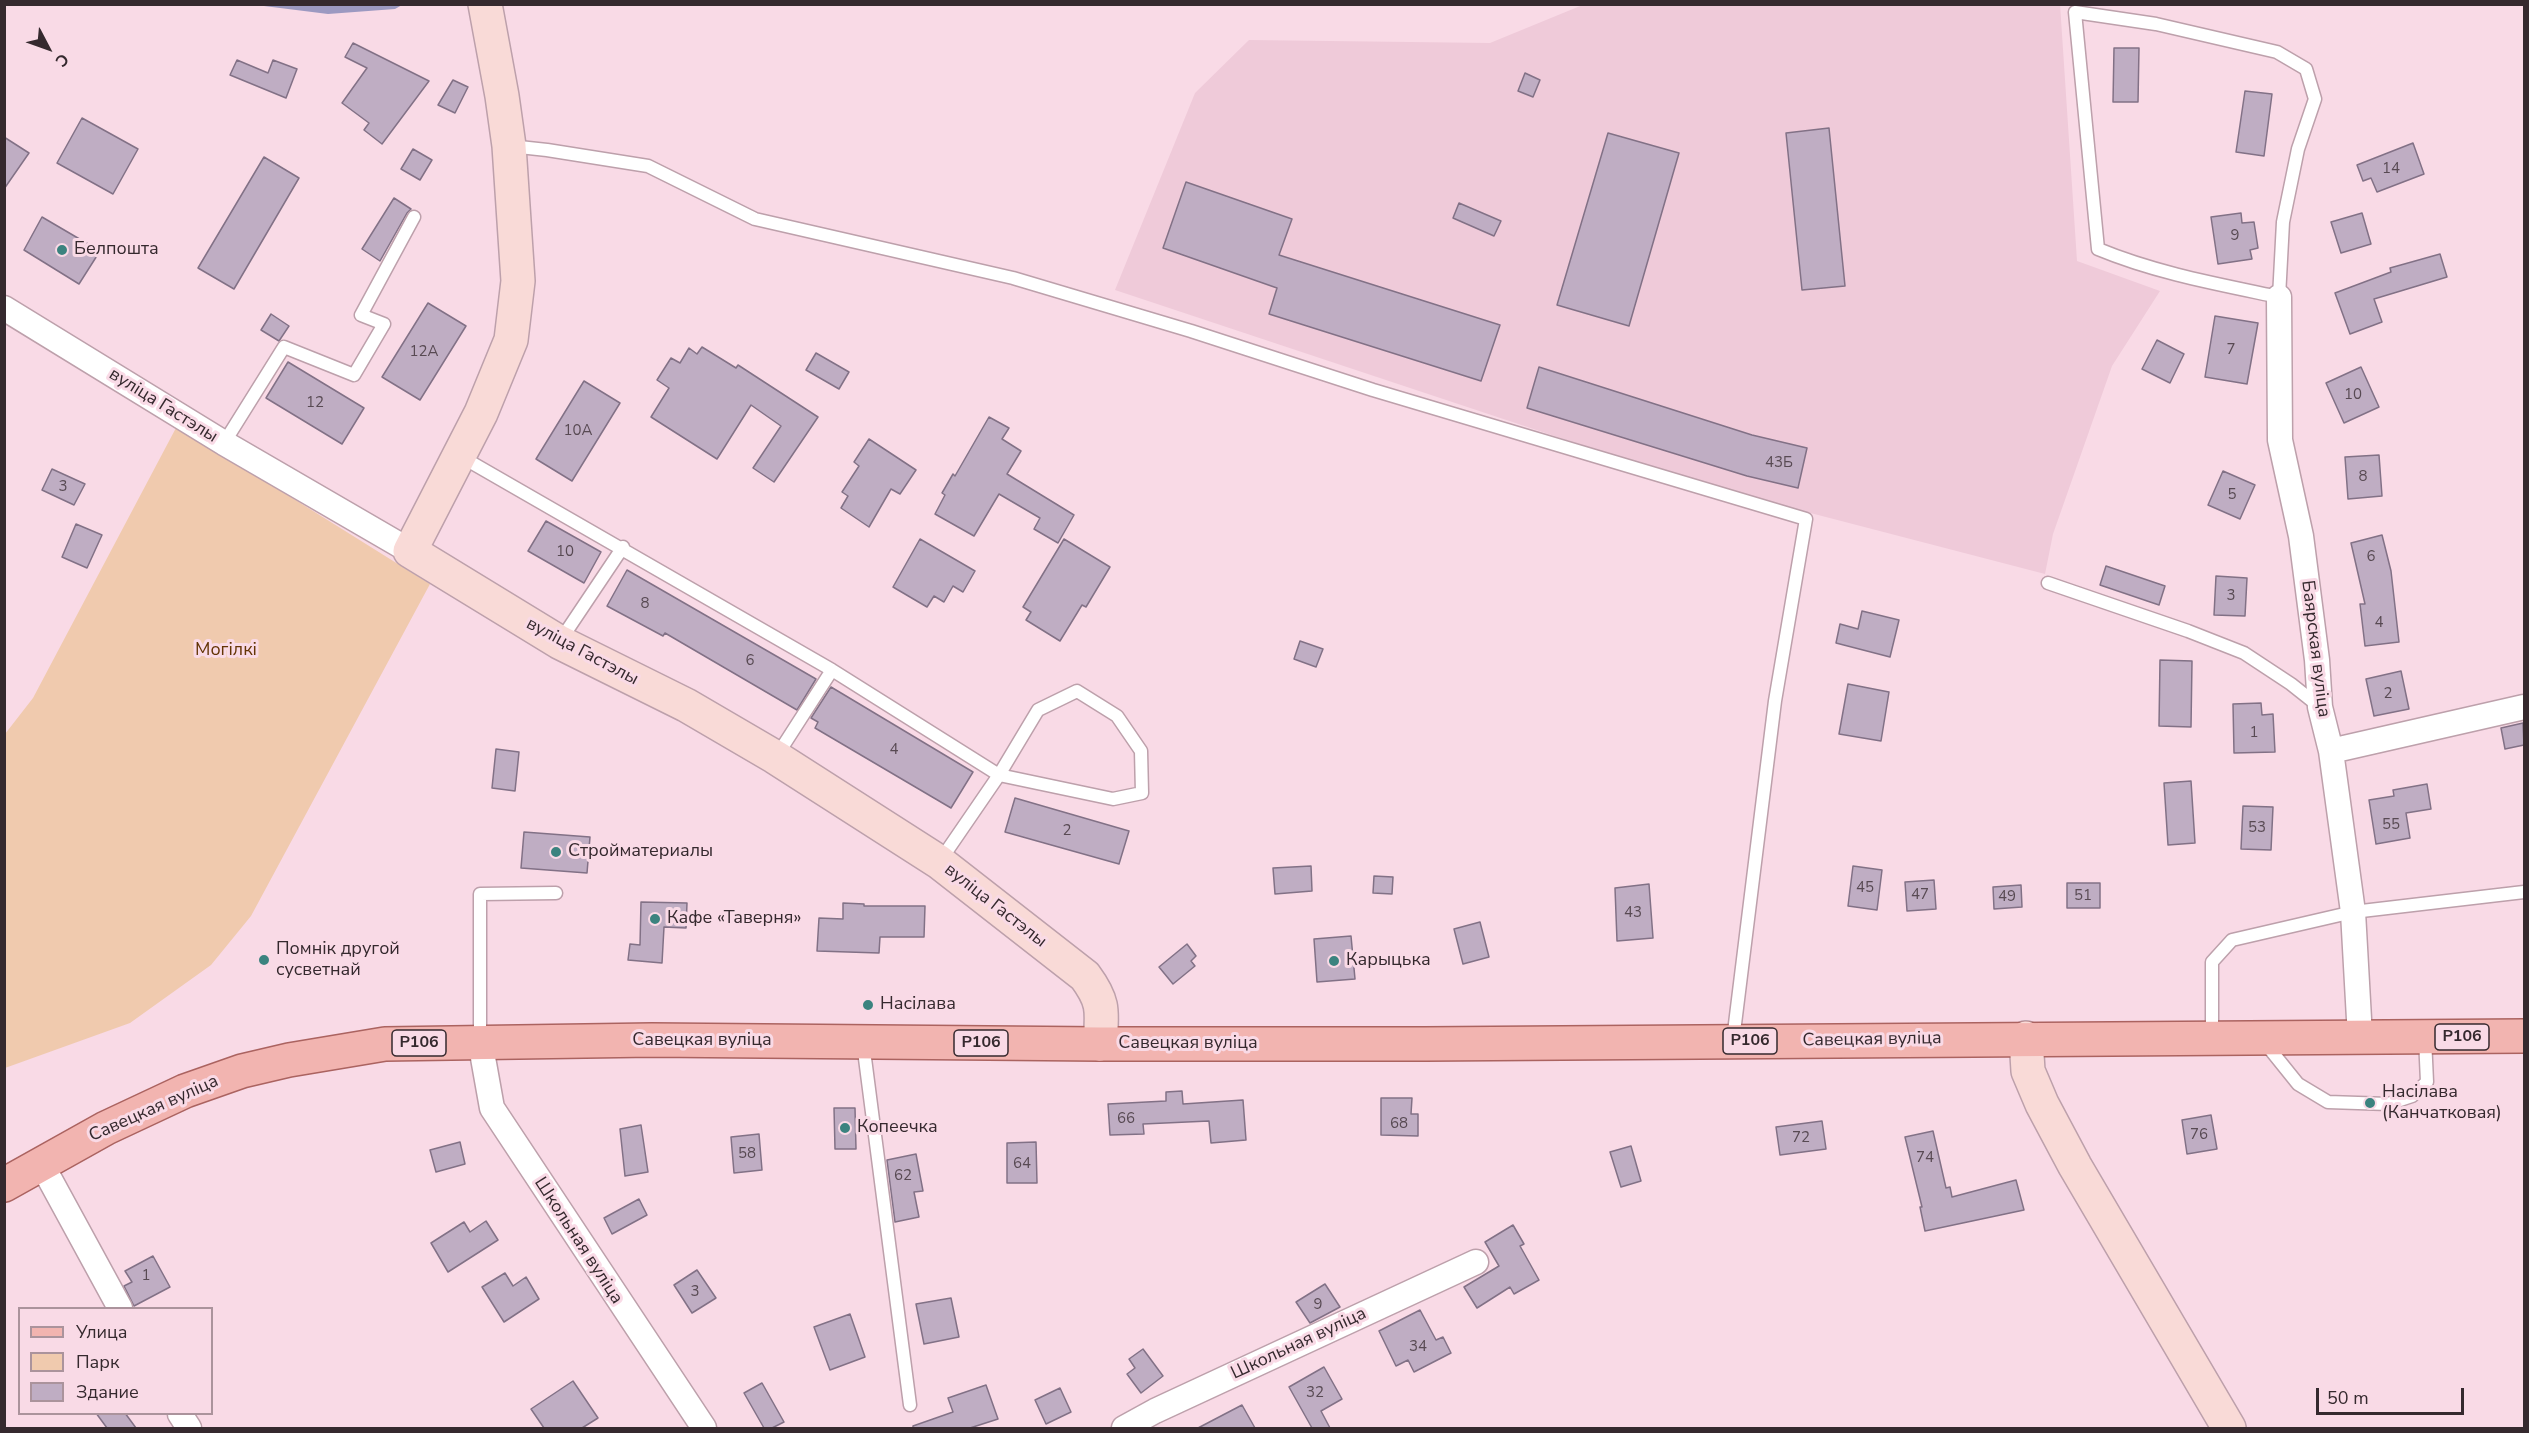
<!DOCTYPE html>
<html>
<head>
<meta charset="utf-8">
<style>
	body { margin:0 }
	#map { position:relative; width:2529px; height:1433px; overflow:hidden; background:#f9dae6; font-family:"Nunito Sans",sans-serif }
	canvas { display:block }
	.frame { position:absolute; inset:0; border:6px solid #35292e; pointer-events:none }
	.legend { position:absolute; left:18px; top:1307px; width:195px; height:108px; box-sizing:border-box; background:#f9dae6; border:2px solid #ab939c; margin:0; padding:8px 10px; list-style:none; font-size:18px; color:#35292e }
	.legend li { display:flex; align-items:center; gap:12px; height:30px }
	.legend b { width:30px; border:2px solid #ab939c }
	.north { position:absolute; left:18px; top:18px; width:60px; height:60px; -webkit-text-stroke:4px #f9dae6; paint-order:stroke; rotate:131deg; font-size:16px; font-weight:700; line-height:24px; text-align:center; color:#35292e }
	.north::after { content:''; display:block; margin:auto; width:21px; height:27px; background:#35292e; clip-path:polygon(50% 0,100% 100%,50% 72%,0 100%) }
	.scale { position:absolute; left:2316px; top:1388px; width:148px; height:27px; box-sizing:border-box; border:3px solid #35292e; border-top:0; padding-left:8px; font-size:18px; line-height:21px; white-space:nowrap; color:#35292e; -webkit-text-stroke:4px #f9dae6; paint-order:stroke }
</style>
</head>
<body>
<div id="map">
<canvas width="2529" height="1433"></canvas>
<div class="frame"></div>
<ul class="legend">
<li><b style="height:8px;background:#f2b4b0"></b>Улица</li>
<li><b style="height:16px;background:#f0caae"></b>Парк</li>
<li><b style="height:16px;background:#bfadc3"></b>Здание</li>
</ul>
<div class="north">С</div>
<div class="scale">50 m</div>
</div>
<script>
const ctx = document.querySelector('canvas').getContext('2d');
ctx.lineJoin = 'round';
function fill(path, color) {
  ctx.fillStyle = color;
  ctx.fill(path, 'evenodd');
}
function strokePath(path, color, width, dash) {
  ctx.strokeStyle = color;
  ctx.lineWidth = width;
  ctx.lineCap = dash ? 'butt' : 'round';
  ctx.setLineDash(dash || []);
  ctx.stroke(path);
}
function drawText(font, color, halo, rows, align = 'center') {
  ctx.font = font + ' "Nunito Sans",sans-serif';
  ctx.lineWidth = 6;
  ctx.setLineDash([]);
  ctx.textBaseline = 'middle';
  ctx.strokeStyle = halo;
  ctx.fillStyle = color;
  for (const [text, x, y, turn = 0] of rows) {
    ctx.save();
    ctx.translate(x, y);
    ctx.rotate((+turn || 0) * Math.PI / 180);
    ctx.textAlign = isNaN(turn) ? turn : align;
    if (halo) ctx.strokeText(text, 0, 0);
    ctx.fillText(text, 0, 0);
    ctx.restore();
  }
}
fill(new Path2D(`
	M1585,4H2060L2077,261L2160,291L2112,366L2053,534L2045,574L1699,484L1115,290L1195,93L1249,40L1490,43Z`), '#efcad9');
fill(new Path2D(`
	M177,426L430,584L251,916L211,965L130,1023L5,1068V734L33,698Z`), '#f0caae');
fill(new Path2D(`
	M256,5L402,4V5L395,9L328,14Z`), '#9c99c1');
const building = new Path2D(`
	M353,43L429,81L382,144L364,130L369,123L342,103L367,68L345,57Z
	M2114,48H2139L2138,102H2113Z
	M237,60L268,73L273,60L297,69L286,98L230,75Z
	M1525,73L1540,80L1533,97L1518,91Z
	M453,80L468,87L455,113L438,105Z
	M2245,91L2272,94L2264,156L2236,152Z
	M82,118L138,149L113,194L57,163Z
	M1829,128L1845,286L1802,290L1786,133Z
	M1608,133L1679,153L1629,326L1557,305Z
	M4,137L29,153L4,189Z
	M2413,143L2424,174L2377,192L2371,178L2363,181L2357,165Z
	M413,149L432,160L420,180L401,169Z
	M264,157L299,178L234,289L198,268Z
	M1186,182L1292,219L1279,255L1500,325L1481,381L1269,314L1277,288L1163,248Z
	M394,198L411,209L407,213L380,261L362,249Z
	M1459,203L1501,221L1494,236L1453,218Z
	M2241,213L2242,223L2254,222L2258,248L2250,250L2252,259L2218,264L2211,217Z
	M2362,213L2371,244L2341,253L2331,222Z
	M42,217L100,251L79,284L24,250Z
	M2440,254L2447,277L2374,299L2382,322L2350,334L2335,293L2391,272L2390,268Z
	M428,303L466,326L420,400L382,377Z
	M271,314L289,326L279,341L261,330Z
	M2215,316L2258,323L2247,384L2205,377Z
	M2157,340L2184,354L2170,383L2142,369Z
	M702,347L736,368L738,365L818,417L774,482L753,468L781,426L751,405L717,459L651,417L669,388L657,380L671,358L680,363L689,348L697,354Z
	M816,353L849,372L839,389L806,370Z
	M288,362L364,408L342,444L266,398Z
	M1539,367L1752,435L1807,448L1798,488L1747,476L1527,408Z
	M2361,367L2379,407L2344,423L2326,383Z
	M584,381L620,403L572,481L536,459Z
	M989,417L1009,428L1002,439L1021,451L1007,474L1074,515L1058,543L1034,529L1040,518L999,494L974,536L935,514L945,495L942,493L953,474L955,476Z
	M869,439L916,470L900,494L891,489L869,527L841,508L848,496L842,492L859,466L854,462Z
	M2379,455L2382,496L2348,499L2345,457Z
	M52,469L85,484L74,505L42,490Z
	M2223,471L2255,485L2240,519L2208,505Z
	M546,521L601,552L584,583L528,551Z
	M76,524L102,535L87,568L62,557Z
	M2382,535L2391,571L2399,642L2365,646L2360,604H2365L2351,543Z
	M920,539L975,571L963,592L953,586L944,602L934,596L927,607L893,587Z
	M1064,539L1110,567L1086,607L1082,605L1060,641L1026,620L1031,612L1023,607Z
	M2106,566L2165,586L2159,605L2100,585Z
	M627,570L816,679L797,710L665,633L663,636L607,606Z
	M2216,576L2247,578L2245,616L2214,615Z
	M1862,611L1899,620L1890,657L1836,643L1840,624L1858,629Z
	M1300,641L1323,649L1316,667L1294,659Z
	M2160,660L2192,661L2191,727L2159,726Z
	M2401,671L2409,709L2374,716L2366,679Z
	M1848,684L1889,692L1881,741L1839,734Z
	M831,687L973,772L951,808L815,728L818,722L811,718Z
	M2261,703L2262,715L2273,714L2275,752L2234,753L2233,704Z
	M2523,723L2524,745L2505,749L2501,728Z
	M496,749L519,752L515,791L492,788Z
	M2191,781L2195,843L2168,845L2164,783Z
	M2427,784L2431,809L2406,813L2410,838L2376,844L2369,800L2394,796L2393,790Z
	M1015,798L1129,831L1119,864L1005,832Z
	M2243,806L2273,807L2271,850L2241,849Z
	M524,832L590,837L587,873L521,868Z
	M1311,866L1312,891L1275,894L1273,868Z
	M1853,866L1882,870L1877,910L1848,906Z
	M1374,876L1393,877L1392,894L1373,893Z
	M1934,880L1936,909L1907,911L1905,882Z
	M2067,883H2100V908H2067Z
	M1649,884L1653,938L1617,941L1615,888Z
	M2021,885L2022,907L1994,909L1993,887Z
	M641,902L687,903L686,928L664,927L662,963L628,960L630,944L640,945Z
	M843,903L864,904V906H925L924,937H880L879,953L817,951L819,918L843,919Z
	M1480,922L1489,957L1463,964L1454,929Z
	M1351,936L1355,979L1317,982L1314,939Z
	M1187,944L1196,956L1191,961L1195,966L1173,984L1159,967Z
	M1182,1091L1183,1104L1243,1100L1246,1140L1211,1143L1209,1121L1143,1124L1144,1134L1110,1135L1108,1104L1166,1101V1092Z
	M1381,1098H1412L1411,1114H1418V1136L1381,1135Z
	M834,1108H855L856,1149H835Z
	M2211,1115L2217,1149L2187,1154L2182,1120Z
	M1822,1121L1826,1149L1780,1155L1776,1127Z
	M641,1125L648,1172L625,1176L620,1129Z
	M1933,1131L1946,1188L1950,1187L1952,1197L2016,1180L2024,1210L1925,1231L1920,1207H1922L1905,1137Z
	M759,1134L762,1170L734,1173L731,1137Z
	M460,1142L465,1164L436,1172L430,1150Z
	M1036,1142L1037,1183H1007V1143Z
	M1631,1146L1641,1181L1621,1187L1610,1152Z
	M916,1154L923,1191L914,1192L919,1217L895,1222L887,1160Z
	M639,1199L647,1215L612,1234L604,1218Z
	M486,1221L498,1240L448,1272L431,1243L464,1222L470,1232Z
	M1513,1225L1524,1244L1520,1246L1539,1280L1514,1294L1510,1287L1477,1308L1464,1287L1499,1266L1485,1242Z
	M153,1256L170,1287L134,1306L124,1286L132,1282L125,1271Z
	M697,1270L716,1298L692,1313L674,1285Z
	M505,1273L513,1286L526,1277L539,1299L504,1322L482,1287Z
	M1325,1284L1340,1307L1310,1323L1296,1302Z
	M951,1298L959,1337L924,1344L916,1304Z
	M1420,1310L1436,1340L1443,1337L1451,1353L1414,1372L1408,1360L1396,1366L1379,1331Z
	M850,1314L865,1357L830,1370L814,1327Z
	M1143,1349L1163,1376L1141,1393L1127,1374L1135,1368L1129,1359Z
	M1324,1367L1342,1399L1321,1411L1330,1428H1312L1289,1387Z
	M573,1381L598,1418L582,1428H544L531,1409Z
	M762,1383L784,1422L772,1428H764L744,1393Z
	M986,1385L998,1419L970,1428H913V1426L953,1412L948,1398Z
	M1060,1388L1071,1412L1046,1424L1035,1400Z
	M1242,1405L1255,1428H1198Z
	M96,1413H125L136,1428H107Z`);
fill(building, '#bfadc3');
strokePath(building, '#827186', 1.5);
const lane = new Path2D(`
	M2075,12L2156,24L2277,52L2306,69L2315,99L2298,149L2283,222L2279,297C2217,284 2156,273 2098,249Z
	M510,146L547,150L648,166L755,219L1013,278L1191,331L1373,390L1806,519L1775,701L1733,1040
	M224,443L284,347L354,375L384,324L361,315L414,217
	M460,456L832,670L999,775L1038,710L1077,691L1117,716L1141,751L1142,793L1113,799L999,775L940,861
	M2048,583L2188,631L2244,653L2291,684L2320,707
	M560,641L623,547
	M776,757L832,670
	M2212,1036V962L2232,940L2353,912L2524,892
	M480,1040V894L556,893
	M863,1043L910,1405
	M2265,1043L2298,1084L2328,1102L2388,1104L2412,1096L2427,1082L2425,1038`);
const street = new Path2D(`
	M2279,297L2280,440L2301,536L2317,660L2320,707L2331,751L2353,912L2360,1037
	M4,308L224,443L410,551
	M2331,751L2524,707
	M480,1041L492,1108L704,1428
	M41,1163L120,1308
	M180,1414L189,1428
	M1124,1428L1155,1411L1476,1262`);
const secondary = new Path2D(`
	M485,4L502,96L509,146L518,281L511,340L481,413L410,551L559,642L686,705L775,757L939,862L1085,976C1105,1003 1102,1012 1100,1044
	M2026,1038L2028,1071L2042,1104L2075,1166L2229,1428`);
const primary = new Path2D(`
	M4,1185L106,1128L185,1091L242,1071L289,1060L385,1044L652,1040L1100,1044H1425L2524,1036`);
strokePath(lane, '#bda0ab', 15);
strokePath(street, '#bda0ab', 27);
strokePath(secondary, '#bda0ab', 36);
strokePath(primary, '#ab6360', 36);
strokePath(lane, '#fff', 12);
strokePath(street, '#fff', 24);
strokePath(secondary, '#f9dad7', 33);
strokePath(primary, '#f2b4b0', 33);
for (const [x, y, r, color] of [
	[62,250,6,"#3b837f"],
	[556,852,6,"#3b837f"],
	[655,919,6,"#3b837f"],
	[264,960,6,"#3b837f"],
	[1334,961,6,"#3b837f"],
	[868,1005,6,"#3b837f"],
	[2370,1103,6,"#3b837f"],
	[845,1128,6,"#3b837f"]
]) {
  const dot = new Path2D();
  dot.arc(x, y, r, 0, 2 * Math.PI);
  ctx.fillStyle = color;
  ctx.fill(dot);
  strokePath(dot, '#f9dae6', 2);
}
drawText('15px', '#584a53', null, [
	["14",2391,169],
	["9",2235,236],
	["7",2231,350],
	["12А",424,352],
	["10",2353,395],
	["12",315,403],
	["10А",578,431],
	["43Б",1779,463],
	["8",2363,477],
	["3",63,487],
	["5",2232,495],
	["10",565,552],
	["6",2371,557],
	["3",2231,596],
	["8",645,604],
	["4",2379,623],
	["6",750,661],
	["2",2388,694],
	["1",2254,733],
	["4",894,750],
	["55",2391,825],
	["53",2257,828],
	["2",1067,831],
	["45",1865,888],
	["47",1920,895],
	["51",2083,896],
	["49",2007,897],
	["43",1633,913],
	["66",1126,1119],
	["68",1399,1124],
	["76",2199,1135],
	["72",1801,1138],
	["58",747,1154],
	["74",1925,1158],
	["64",1022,1164],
	["62",903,1176],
	["1",146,1276],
	["3",695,1292],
	["9",1318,1305],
	["34",1418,1347],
	["32",1315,1393]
]);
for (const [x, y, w] of [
	[2462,1037,54],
	[1750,1041,54],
	[419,1043,54],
	[981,1043,54]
]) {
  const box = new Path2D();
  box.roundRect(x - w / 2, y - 13, w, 26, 4.5);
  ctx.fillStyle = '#f9dae6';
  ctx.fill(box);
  strokePath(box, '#35292e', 1.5);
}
drawText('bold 16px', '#35292e', null, [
	["Р106",2462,1037],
	["Р106",1750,1041],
	["Р106",419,1043],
	["Р106",981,1043]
]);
drawText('18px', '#35292e', '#f9dae6', [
	["Белпошта",74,250],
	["Стройматериалы",568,852],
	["Кафе «Таверня»",667,919],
	["Помнік другой",276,950],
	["сусветнай",276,971],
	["Карыцька",1346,961],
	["Насілава",880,1005],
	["Насілава",2382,1093],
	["(Канчатковая)",2382,1114],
	["Копеечка",857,1128]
], 'left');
drawText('18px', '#35292e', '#f9dae6', [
	["вуліца Гастэлы",163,406,32],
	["Баярская вуліца",2315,649,83],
	["вуліца Гастэлы",582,652,28],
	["вуліца Гастэлы",995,906,38],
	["Савецкая вуліца",1872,1040,-1],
	["Савецкая вуліца",702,1041],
	["Савецкая вуліца",1188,1044],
	["Савецкая вуліца",154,1109,-24],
	["Школьная вуліца",578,1241,57],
	["Школьная вуліца",1299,1344,-25]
]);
drawText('18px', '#643405', '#f9dae6', [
	["Могілкі",226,651]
]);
</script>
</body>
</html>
